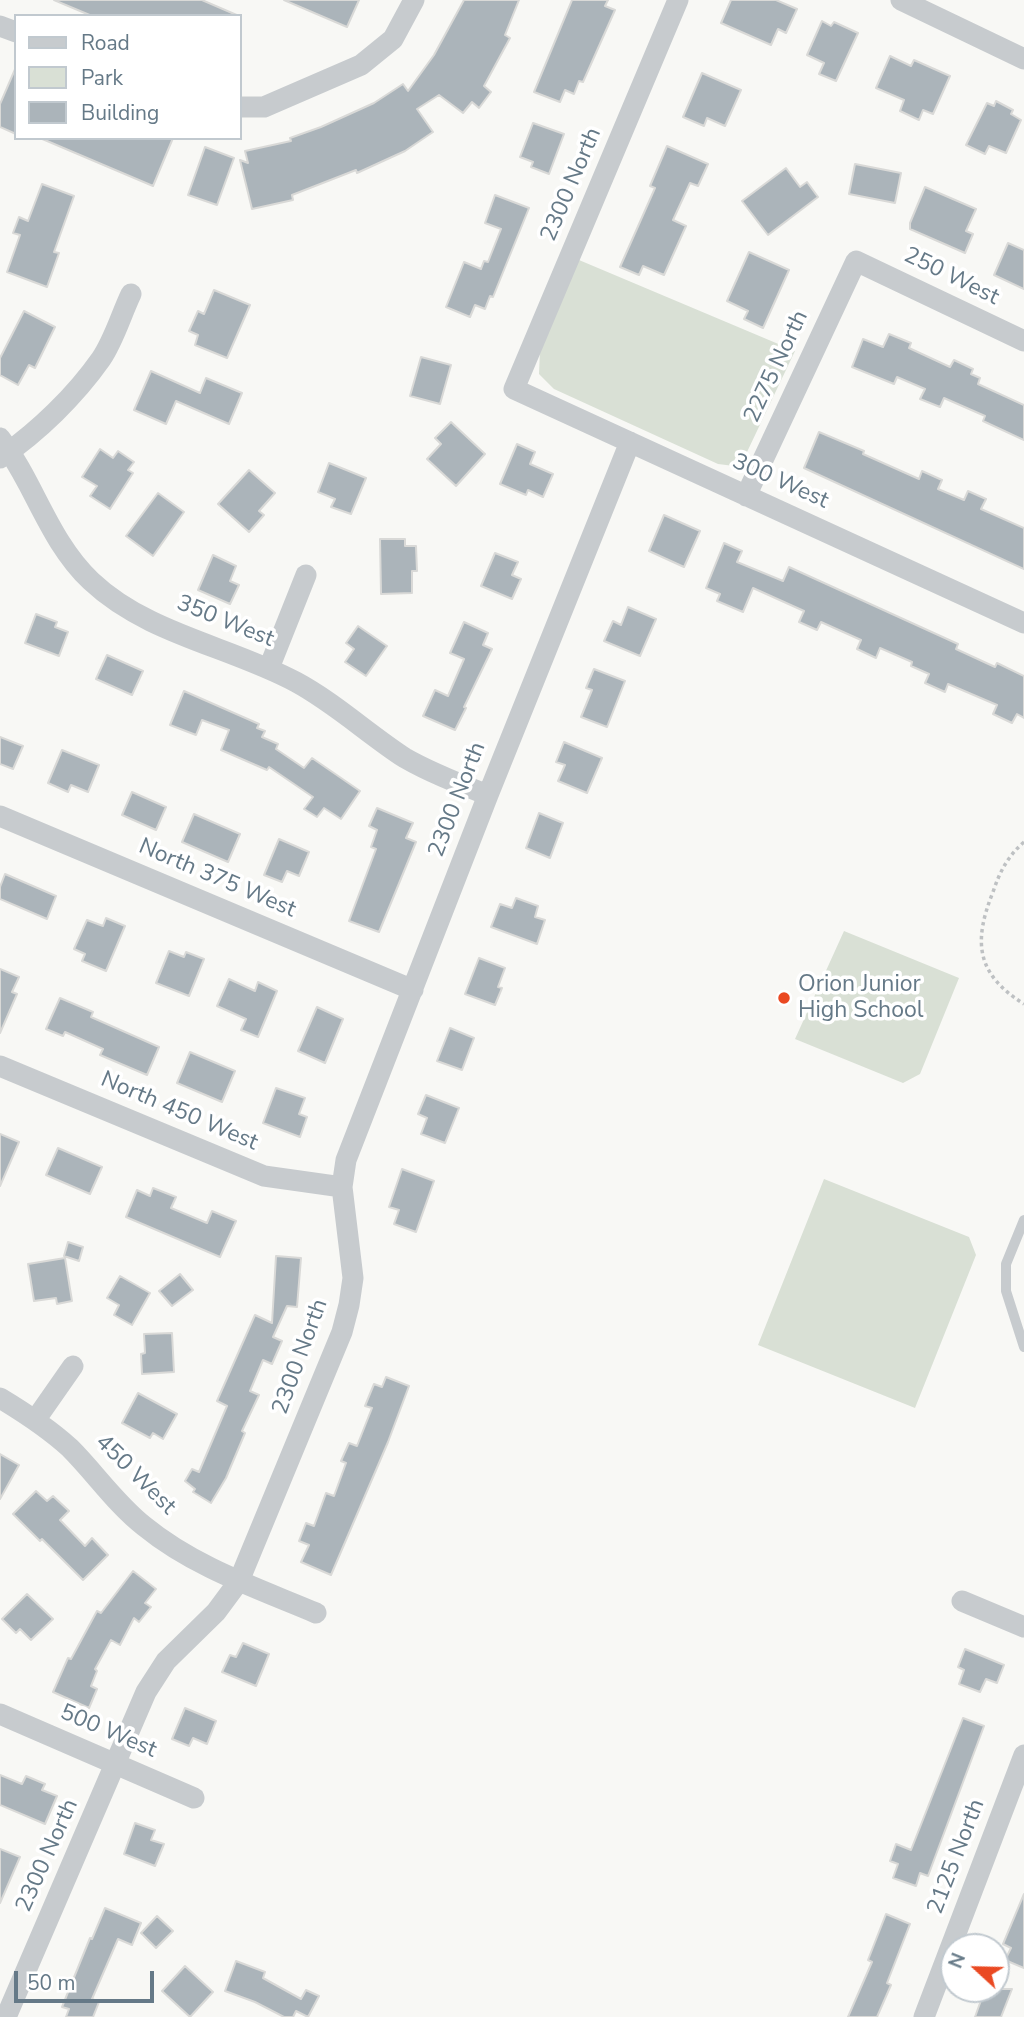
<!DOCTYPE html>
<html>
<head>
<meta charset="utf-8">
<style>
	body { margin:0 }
	#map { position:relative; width:1024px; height:2017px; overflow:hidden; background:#f8f8f5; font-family:"Nunito Sans",sans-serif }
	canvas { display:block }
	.legend { position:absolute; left:14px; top:14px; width:228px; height:126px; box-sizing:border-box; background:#fff; border:2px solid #c1c9cf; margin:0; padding:9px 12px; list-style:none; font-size:21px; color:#657987 }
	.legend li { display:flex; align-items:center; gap:14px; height:35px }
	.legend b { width:35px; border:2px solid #c1c9cf }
	.north { position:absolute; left:940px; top:1933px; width:70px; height:70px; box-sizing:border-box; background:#fff; border:2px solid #c1c9cf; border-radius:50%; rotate:292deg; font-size:19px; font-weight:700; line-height:28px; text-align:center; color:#657987 }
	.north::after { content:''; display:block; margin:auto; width:24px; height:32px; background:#ea4922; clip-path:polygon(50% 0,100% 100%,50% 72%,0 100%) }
	.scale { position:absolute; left:14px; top:1971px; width:140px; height:32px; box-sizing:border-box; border:4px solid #657987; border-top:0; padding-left:9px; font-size:21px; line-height:24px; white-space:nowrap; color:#657987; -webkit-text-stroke:5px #fff; paint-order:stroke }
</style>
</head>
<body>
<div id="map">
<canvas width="1024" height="2017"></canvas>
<ul class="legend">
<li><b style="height:9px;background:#c7cbce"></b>Road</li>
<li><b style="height:19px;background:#d9e0d5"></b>Park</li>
<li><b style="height:19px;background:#abb4ba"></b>Building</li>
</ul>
<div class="north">N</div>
<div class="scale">50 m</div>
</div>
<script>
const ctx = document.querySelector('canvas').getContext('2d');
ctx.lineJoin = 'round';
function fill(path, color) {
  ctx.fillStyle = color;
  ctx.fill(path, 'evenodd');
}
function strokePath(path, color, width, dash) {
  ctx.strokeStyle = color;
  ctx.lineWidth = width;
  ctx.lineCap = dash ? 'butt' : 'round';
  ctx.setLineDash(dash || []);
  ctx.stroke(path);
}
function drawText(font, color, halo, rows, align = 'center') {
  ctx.font = font + ' "Nunito Sans",sans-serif';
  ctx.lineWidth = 7;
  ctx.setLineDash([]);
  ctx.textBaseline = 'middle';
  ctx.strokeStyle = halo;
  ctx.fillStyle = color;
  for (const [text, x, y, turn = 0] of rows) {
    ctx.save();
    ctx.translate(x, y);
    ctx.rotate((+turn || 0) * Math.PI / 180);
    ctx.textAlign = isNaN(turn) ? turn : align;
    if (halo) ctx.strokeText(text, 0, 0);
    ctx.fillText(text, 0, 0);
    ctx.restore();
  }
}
fill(new Path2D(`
	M579,260L795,351L747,452L734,466L718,464L554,389L539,374L540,350Z
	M844,931L959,978L920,1074L903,1083L795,1039Z
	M824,1179L969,1237L976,1255L915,1408L758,1345Z`), '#d9e0d5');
const building = new Path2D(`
	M54,0H202L239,16H92Z
	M284,0H359L347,27Z
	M464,0H519L505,35L510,38L484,86L491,92L479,108L472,102L463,113L439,95L417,109L433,132L405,151L357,173L356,170L292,195L293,200L252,209L240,160L248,163L245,151L291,141L290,138L321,127L374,103L403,84L408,91L434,55Z
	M572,0H608L605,6L615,10L583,82L579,81L574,94L565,90L560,102L534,92Z
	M731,0H776L797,9L786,33L778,29L771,45L721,23Z
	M822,21L831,26L834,22L858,33L836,81L819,74L824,63L807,55Z
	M890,56L911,66L914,60L950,76L933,114L923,110L919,120L900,111L904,100L876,88Z
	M16,67V134L0,127V104Z
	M702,73L741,90L725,126L707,118L704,126L683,117Z
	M996,101L1013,110L1011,114L1021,120L1006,153L989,146L985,154L966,145L987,103L994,106Z
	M533,123L564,134L549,174L531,167L533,162L520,157Z
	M40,138H173L153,186Z
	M667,146L708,164L698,186L690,183L673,220L686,226L664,275L643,266L639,275L620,267L655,188L650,186Z
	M205,147L234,158L217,205L188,195Z
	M855,164L901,173L895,203L849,194Z
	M786,168L800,187L807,182L818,197L768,235L742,201Z
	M42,184L74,196L54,252L59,253L47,287L7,272L20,235L13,233L19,217L28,221Z
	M925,187L976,209L966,231L973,234L965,253L910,229V223Z
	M495,195L529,208L493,297L490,296L485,309L475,305L470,317L446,307L464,262L481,269L484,261L488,262L501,229L485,223Z
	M1008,243L1024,250V289L994,275Z
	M749,252L789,270L763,328L744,319L748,311L727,301Z
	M214,290L250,305L227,358L195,345L198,335L189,331L198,311L204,314Z
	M24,311L55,327L35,368L29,365L18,385L0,375V358Z
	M889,334L911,343L909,348L950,367L954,360L973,369L971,374L980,378L978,384L1024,405V440L983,421L985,416L944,398L940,407L920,399L925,389L897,377L894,384L852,367L863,339L883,347Z
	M421,357L451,365L440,404L410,396Z
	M151,371L200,393L206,378L242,393L229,424L176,401L166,424L134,410Z
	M451,422L485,454L456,486L427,459L441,444L435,438Z
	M819,432L864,451L863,454L919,479L922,471L942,480L938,489L964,500L968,491L986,499L981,509L1024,528V569L804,468Z
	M517,444L535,452L530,464L553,474L543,497L528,490L526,495L500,484Z
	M100,449L113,458L118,451L134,462L128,470L133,473L110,509L90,496L97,486L82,477Z
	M329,463L366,478L351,514L331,507L335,499L318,492Z
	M249,470L275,493L259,511L264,515L249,532L218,504Z
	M158,493L184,512L153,556L126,536Z
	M664,515L700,531L684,567L649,551Z
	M380,539H405V546H416L417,571H412V593L381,594Z
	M724,543L742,551L737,562L783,581L789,567L958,644L956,649L995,667L997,663L1024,676V718L1017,714L1012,723L993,714L997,705L948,684L945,692L925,683L929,674L911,666L912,662L880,648L876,658L857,649L861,640L821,622L817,630L799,622L804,611L753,588L743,612L717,601L720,594L706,588Z
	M495,553L518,562L512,575L521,579L512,599L481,586Z
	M213,555L236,566L230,581L239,585L230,604L198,590Z
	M628,607L656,619L640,656L604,641L613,621L621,625Z
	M36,614L57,622L55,627L68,632L59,656L25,643Z
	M464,622L488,633L483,645L492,649L464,707L466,708L455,730L423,716L435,690L448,696L464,659L450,653Z
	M358,626L387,646L366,676L345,662L354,649L346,643Z
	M107,655L143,671L132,695L96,679Z
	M594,669L625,681L607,727L581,717L592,690L586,688Z
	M184,691L259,724L257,728L265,731L262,737L278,744L276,749L304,768L312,758L360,791L341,819L324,808L317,817L304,809L313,797L269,767L267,770L221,750L229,730L202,720L196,735L170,725Z
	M0,737L23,746L13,769L0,764Z
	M564,742L602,758L587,793L558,781L565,765L556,762Z
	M62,750L99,765L88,792L71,785L68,792L48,783Z
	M132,792L166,807L156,830L122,815Z
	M377,808L413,823L406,838L416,842L379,932L349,921L376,849L371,847L377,830L369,826Z
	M539,813L563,823L550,858L526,848Z
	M194,814L240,834L228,862L182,842Z
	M279,839L309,852L299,876L287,871L282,882L264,875Z
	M5,874L56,896L47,919L0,899V887Z
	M516,898L538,906L535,917L545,920L537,944L491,927L500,904L512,908Z
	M106,918L125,926L106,971L82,961L85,954L74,949L87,920L103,926Z
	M169,951L184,957L186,952L204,959L189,996L156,983Z
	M479,958L505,968L498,987L502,988L495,1005L465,994Z
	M0,969L19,977L12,992L17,994L0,1033Z
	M229,979L255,991L258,982L277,991L258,1037L241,1030L246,1019L217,1006Z
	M60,998L93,1012L91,1017L159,1047L147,1075L100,1055L103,1049L65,1032L63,1036L46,1029Z
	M317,1007L343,1019L325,1063L298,1051Z
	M450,1028L474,1038L462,1070L437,1061Z
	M190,1052L235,1071L222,1102L177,1083Z
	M276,1088L305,1098L299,1114L307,1117L300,1137L263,1123Z
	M426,1095L459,1108L445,1143L421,1134L427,1118L418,1114Z
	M0,1134L19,1142L0,1186Z
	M58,1148L102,1167L90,1194L46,1175Z
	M402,1169L434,1181L416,1232L394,1224L399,1210L389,1207Z
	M153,1188L176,1197L171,1208L207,1223L212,1211L236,1221L220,1257L126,1217L137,1190L150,1196Z
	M68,1242L83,1247L79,1261L64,1256Z
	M276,1256L301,1258L297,1307L287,1306L273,1337L282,1341L272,1364L263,1360L250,1391L259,1395L242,1431L245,1433L226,1478L211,1503L193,1492L195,1489L185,1481L192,1469L199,1472L227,1406L217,1401L255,1315L272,1323Z
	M65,1258L72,1301L57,1304L56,1298L34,1301L28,1264Z
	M180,1274L193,1290L172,1306L159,1291Z
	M120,1276L150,1293L132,1325L114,1315L119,1305L107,1298Z
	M172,1333L174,1372L142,1374L141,1354L145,1353L144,1334Z
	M386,1377L409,1386L388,1442L331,1575L301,1562L309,1545L299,1541L306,1523L314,1526L326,1493L334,1496L346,1463L341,1461L349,1443L357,1446L372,1408L365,1406L374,1384L382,1387Z
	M138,1393L177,1414L163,1439L153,1433L150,1438L122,1423Z
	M0,1454L19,1465L0,1499Z
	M36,1491L47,1501L53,1496L69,1511L60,1520L85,1546L92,1538L108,1555L83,1580L42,1539L40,1541L13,1514Z
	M133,1571L156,1589L145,1603L151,1607L139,1622L134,1618L120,1645L111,1640L95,1669L97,1671L91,1686L97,1689L89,1708L53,1692L68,1658L71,1659L97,1611L101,1613Z
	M27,1594L53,1619L31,1640L20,1629L16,1633L2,1619Z
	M243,1643L269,1654L256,1686L222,1672L230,1655L236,1657Z
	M965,1649L1004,1665L997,1683L986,1679L980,1692L959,1684L964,1670L958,1667Z
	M185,1708L216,1721L207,1744L193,1738L189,1746L172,1739Z
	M963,1718L984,1726L928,1876L920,1873L916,1886L893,1878L898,1864L890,1861L896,1844L911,1850Z
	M0,1775L22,1784L26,1776L45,1784L42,1790L57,1796L45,1824L0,1805Z
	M135,1823L155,1830L151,1840L164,1844L155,1866L124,1854Z
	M0,1849L20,1857L0,1903Z
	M1024,1894V1968L1005,1960L1011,1948L1003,1944Z
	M105,1908L141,1923L132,1945L118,1939L92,1999L99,2002L93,2017H66L69,2009L62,2007L90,1938L92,1939Z
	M886,1914L910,1924L887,1983L891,1985L877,2017H848L872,1962L868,1960Z
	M157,1916L173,1931L156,1948L141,1933Z
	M236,1961L265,1972L263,1978L301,1999L306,1990L319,1996L308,2017L296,2011L293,2017H284L255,2002L225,1991Z
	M185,1966L213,1992L190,2017L162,1991Z
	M985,1989H1012L1001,2017H975Z`);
fill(building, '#abb4ba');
strokePath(building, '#d9d9d7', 2);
strokePath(new Path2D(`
	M1024,842C1008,856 1000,871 993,892C973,942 976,974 1024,1004`), '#bec1c3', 3.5, [3.5, 3.5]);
strokePath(new Path2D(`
	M1024,1220L1006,1264V1291L1024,1347`), '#c7cbce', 10);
strokePath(new Path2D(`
	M678,0L514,389L1024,623
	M901,0L1024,59
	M0,26L16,32
	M240,107H264L361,65L393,39L414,0
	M0,438C35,484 48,540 91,581C147,634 229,646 296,682C335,703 368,734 405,758C431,773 460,784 488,795
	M0,458C38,432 75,396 101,359C114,340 121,315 131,294
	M746,496L856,261L1024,341
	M269,668L306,575
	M0,816L413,990
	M0,1066L264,1176L342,1187
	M0,1398C25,1413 48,1428 70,1448C95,1473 116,1504 144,1526C194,1567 257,1588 316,1613
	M36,1419L73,1366
	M962,1601L1024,1627
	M0,1714L194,1798
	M6,2017L146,1692L166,1661L216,1612L239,1581L342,1332L349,1305L353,1278L342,1187L346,1160L488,795L630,442
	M924,2017L1024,1755`), '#c7cbce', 21);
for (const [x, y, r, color] of [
	[784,998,7,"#ea4922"]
]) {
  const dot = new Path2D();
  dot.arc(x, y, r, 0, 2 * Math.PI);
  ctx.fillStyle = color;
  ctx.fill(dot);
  strokePath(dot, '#fff', 2.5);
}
drawText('23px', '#657987', '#fff', [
	["2300 North",572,185,-67],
	["250 West",951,277,26],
	["2275 North",777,367,-65],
	["300 West",780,482,24],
	["350 West",225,622,22],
	["2300 North",458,800,-69],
	["North 375 West",217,879,23],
	["North 450 West",179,1112,23],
	["2300 North",301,1357,-70],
	["450 West",135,1475,45],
	["500 West",108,1732,23],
	["2300 North",48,1856,-66],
	["2125 North",957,1857,-69]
]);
drawText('23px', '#657987', '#fff', [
	["Orion Junior",798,985],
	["High School",798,1011]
], 'left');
</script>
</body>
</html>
